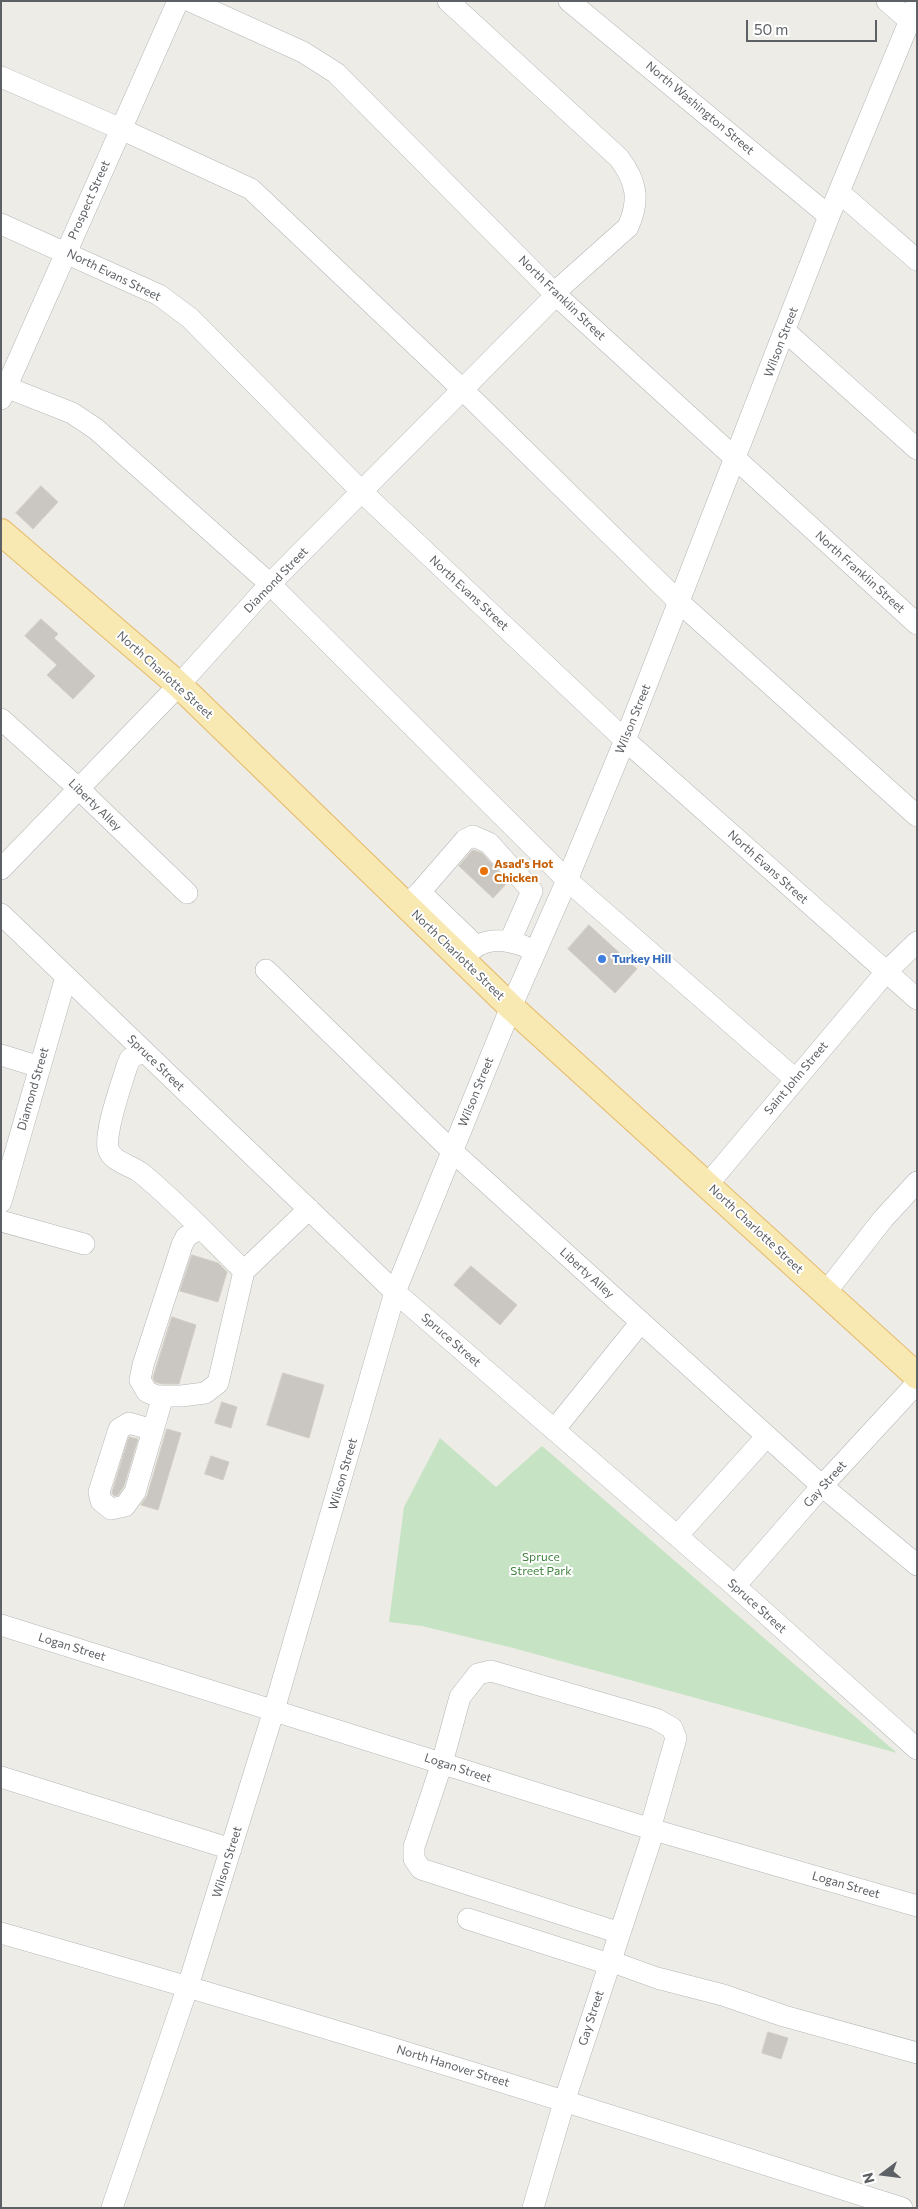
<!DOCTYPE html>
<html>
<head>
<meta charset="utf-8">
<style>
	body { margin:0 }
	#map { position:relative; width:918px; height:2209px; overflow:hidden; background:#eeece6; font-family:Commissioner,sans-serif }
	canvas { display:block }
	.frame { position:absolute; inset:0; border:2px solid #5d6165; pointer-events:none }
	.north { position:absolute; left:858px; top:2149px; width:50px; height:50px; -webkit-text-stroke:4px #fff; paint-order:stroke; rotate:255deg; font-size:14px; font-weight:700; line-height:20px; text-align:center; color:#5d6165 }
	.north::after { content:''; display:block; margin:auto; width:18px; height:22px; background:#5d6165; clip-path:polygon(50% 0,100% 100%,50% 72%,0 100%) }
	.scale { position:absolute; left:746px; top:20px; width:131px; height:22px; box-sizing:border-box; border:2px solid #5d6165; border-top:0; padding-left:6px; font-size:15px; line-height:18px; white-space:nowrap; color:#5d6165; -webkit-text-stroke:4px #fff; paint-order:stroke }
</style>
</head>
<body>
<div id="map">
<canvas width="918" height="2209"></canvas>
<div class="frame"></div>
<div class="north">N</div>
<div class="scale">50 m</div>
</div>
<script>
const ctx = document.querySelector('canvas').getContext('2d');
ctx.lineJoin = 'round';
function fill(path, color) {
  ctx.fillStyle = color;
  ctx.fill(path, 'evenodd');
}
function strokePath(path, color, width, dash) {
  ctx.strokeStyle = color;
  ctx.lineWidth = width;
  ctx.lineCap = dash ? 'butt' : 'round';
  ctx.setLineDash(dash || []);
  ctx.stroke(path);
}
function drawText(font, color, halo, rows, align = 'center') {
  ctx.font = font + ' Commissioner,sans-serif';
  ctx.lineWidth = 4;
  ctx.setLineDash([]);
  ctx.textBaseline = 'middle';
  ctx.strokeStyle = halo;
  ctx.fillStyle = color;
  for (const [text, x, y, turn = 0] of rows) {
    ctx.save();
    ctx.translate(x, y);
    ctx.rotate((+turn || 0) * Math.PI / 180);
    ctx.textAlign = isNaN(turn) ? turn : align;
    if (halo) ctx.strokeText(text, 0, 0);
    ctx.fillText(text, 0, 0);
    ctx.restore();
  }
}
fill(new Path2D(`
	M440,1438L496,1487L542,1446L897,1753L513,1648L422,1626L389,1622L404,1507Z`), '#c6e3c4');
const building = new Path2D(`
	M41,486L58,502L33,529L16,513Z
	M41,619L58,634L54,638L95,676L73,699L47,675L57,665L25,636Z
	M473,850L482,853L508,882L493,898L459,866Z
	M589,925L637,969L615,993L568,949Z
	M192,1255L218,1263L227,1272L218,1302L180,1291Z
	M471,1266L517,1305L500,1325L454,1285Z
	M172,1317L196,1325L179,1384H162L155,1382L153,1378Z
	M283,1373L324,1385L309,1438L267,1425Z
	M222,1402L237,1407L231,1428L215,1423Z
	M167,1429L181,1433L158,1510L141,1505L147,1496Z
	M129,1437L138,1439L124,1486L118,1495L114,1496L112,1493Z
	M211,1456L229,1462L223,1480L205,1474Z
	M768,2032L788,2038L781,2059L762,2053Z`);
fill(building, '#cac7c2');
strokePath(building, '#d2cdc4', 1);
const minor = new Path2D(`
	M190,1L303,52L336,73L556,295L917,624
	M448,1L619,158C637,182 640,200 628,227L554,293
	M569,1L829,216
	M887,1L910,21
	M1,77L121,129L251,189L463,390L679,602L917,816
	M840,193L917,260
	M1,224L159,295L190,318L362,492L625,740L917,999
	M785,331L917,449
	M1,385L72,413L96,429L270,584L567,880L795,1079
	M1,399L178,1
	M1,719L79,789L187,893
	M1,869L179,685L270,584L556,295
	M420,892L465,840L473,836L489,843L532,891L510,941
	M410,902L420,892L475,945
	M1,914L395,1292L735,1586L917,1749
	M466,956C481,937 502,938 524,946
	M266,970L452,1151L822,1486L917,1565
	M143,1050L130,1059L127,1066C121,1086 105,1129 108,1148C111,1162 131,1165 141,1173C178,1203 210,1238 244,1271L309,1209
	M1,1055L40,1067
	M708,1184L886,972L917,942
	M1,1202L66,977
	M1,1221L84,1244
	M200,1228L186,1237L182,1245L143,1365L140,1380L147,1392L157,1396H181L205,1393L218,1383L244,1271
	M826,1292L883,1219L917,1182
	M153,1430L129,1423L119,1429L99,1492L101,1501L111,1509L125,1506L135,1492L163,1396
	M554,1430L641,1322
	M677,1536L767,1436
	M735,1586L822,1486L917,1383
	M1,1625L654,1830L917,1906
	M1,1777L231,1849
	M468,1919L609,1964
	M1,1933C303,2018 603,2112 902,2208
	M620,1933L421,1869L414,1859V1847L442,1763L460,1697L478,1674L491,1671L656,1719L672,1728L676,1738L650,1829
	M610,1961L657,1978L723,1995L784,2016L917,2053
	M112,2208L188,1986L274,1710L395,1292L511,1007L567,880L625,740L829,216L917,3
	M533,2208L565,2099L654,1830`);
const major = new Path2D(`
	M1,532L179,685L511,1007L917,1376`);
strokePath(minor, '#b3b6b9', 22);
strokePath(major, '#e5b967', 28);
strokePath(minor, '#fff', 21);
strokePath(major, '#f8e8b1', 26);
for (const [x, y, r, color] of [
	[484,871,5,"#e8710a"],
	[602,959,5,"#3f7fe0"]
]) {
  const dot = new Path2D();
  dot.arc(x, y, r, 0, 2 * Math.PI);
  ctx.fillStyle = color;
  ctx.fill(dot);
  strokePath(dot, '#fff', 2);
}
drawText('12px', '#5d6165', '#fff', [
	["North Washington Street",700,108,40],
	["Prospect Street",89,200,-66],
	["North Evans Street",114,275,26],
	["North Franklin Street",562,298,44],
	["Wilson Street",781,342,-69],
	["North Franklin Street",860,572,42],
	["Diamond Street",276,580,-46],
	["North Evans Street",469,593,43],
	["North Charlotte Street",165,675,42],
	["Wilson Street",633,719,-68],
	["Liberty Alley",95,805,44],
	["North Evans Street",768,867,42],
	["North Charlotte Street",458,955,44],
	["Spruce Street",156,1063,44],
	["Saint John Street",796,1078,-50],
	["Diamond Street",33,1089,-74],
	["Wilson Street",476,1092,-68],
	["North Charlotte Street",756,1229,43],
	["Liberty Alley",587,1273,42],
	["Spruce Street",451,1340,41],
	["Wilson Street",343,1474,-74],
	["Gay Street",825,1484,-48],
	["Spruce Street",757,1606,42],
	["Logan Street",72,1647,17],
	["Logan Street",458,1768,18],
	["Wilson Street",227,1862,-73],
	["Logan Street",846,1885,16],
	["Gay Street",591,2018,-72],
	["North Hanover Street",453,2066,17]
]);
drawText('bold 12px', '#c56008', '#fff', [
	["Asad's Hot",494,864],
	["Chicken",494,878]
], 'left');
drawText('bold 12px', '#366cbe', '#fff', [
	["Turkey Hill",612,959]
], 'left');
drawText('12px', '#3f833d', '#fff', [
	["Spruce",541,1557],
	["Street Park",541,1571]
]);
</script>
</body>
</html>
